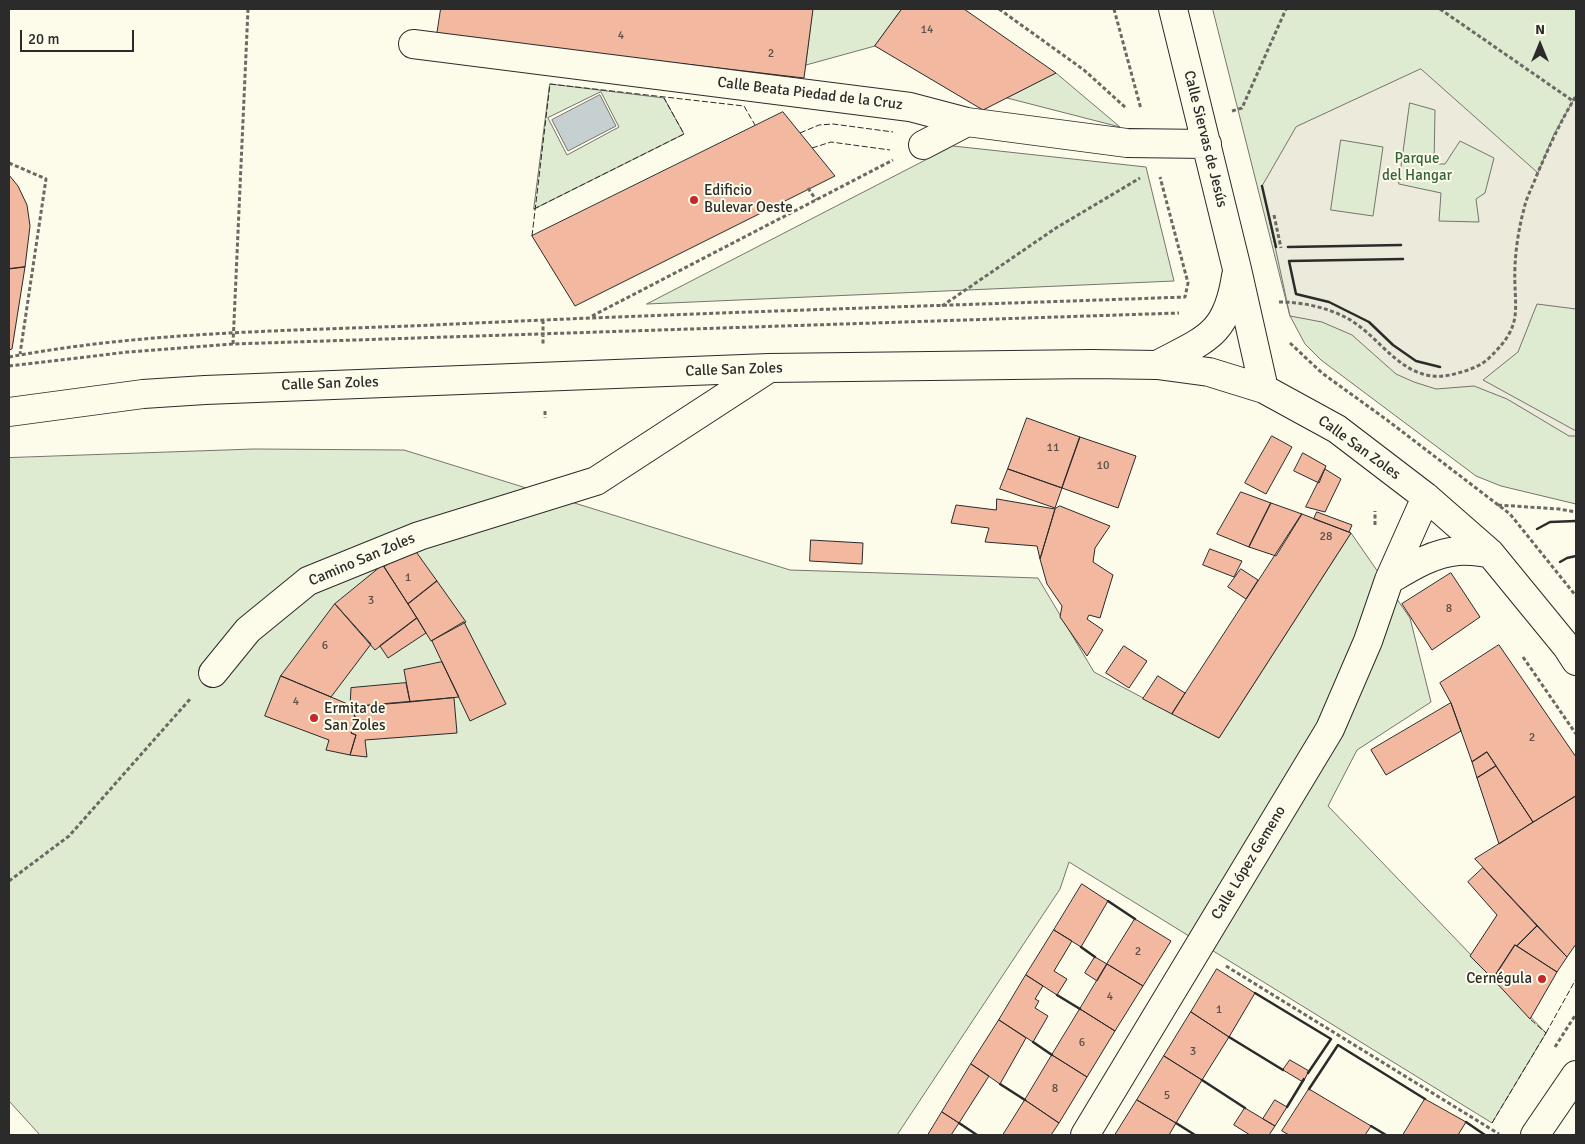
<!DOCTYPE html>
<html>
<head>
<meta charset="utf-8">
<style>
	body { margin:0 }
	#map { position:relative; width:1585px; height:1144px; overflow:hidden; background:#fdfbea; font-family:Signika,sans-serif }
	canvas { display:block }
	.frame { position:absolute; inset:0; border:10px solid #2b2b2b; pointer-events:none }
	.north { position:absolute; left:1515px; top:20px; width:50px; height:50px; -webkit-text-stroke:4px #fdfbea; paint-order:stroke; rotate:0deg; font-size:14px; font-weight:700; line-height:20px; text-align:center; color:#2b2b2b }
	.north::after { content:''; display:block; margin:auto; width:18px; height:22px; background:#2b2b2b; clip-path:polygon(50% 0,100% 100%,50% 72%,0 100%) }
	.scale { position:absolute; left:20px; top:30px; width:114px; height:22px; box-sizing:border-box; border:2px solid #2b2b2b; border-top:0; padding-left:6px; font-size:15px; line-height:18px; white-space:nowrap; color:#2b2b2b; -webkit-text-stroke:4px #fdfbea; paint-order:stroke }
</style>
</head>
<body>
<div id="map">
<canvas width="1585" height="1144"></canvas>
<div class="frame"></div>
<div class="north">N</div>
<div class="scale">20 m</div>
</div>
<script>
const ctx = document.querySelector('canvas').getContext('2d');
ctx.lineJoin = 'round';
function fill(path, color) {
  ctx.fillStyle = color;
  ctx.fill(path, 'evenodd');
}
function strokePath(path, color, width, dash) {
  ctx.strokeStyle = color;
  ctx.lineWidth = width;
  ctx.lineCap = dash ? 'butt' : 'round';
  ctx.setLineDash(dash || []);
  ctx.stroke(path);
}
function drawText(font, color, halo, rows, align = 'center') {
  ctx.font = font + ' Signika,sans-serif';
  ctx.lineWidth = 4;
  ctx.setLineDash([]);
  ctx.textBaseline = 'middle';
  ctx.strokeStyle = halo;
  ctx.fillStyle = color;
  for (const [text, x, y, turn = 0] of rows) {
    ctx.save();
    ctx.translate(x, y);
    ctx.rotate((+turn || 0) * Math.PI / 180);
    ctx.textAlign = isNaN(turn) ? turn : align;
    if (halo) ctx.strokeText(text, 0, 0);
    ctx.fillText(text, 0, 0);
    ctx.restore();
  }
}
const green = new Path2D(`
	M813,9H902L875,46L806,65Z
	M1213,9H1576V504L1501,486L1476,476L1321,360L1305,344L1290,316Z
	M1056,73L1120,127L1007,98Z
	M550,84L664,98L684,134L534,209ZM601,92L619,127L567,155L548,118Z
	M953,146L1146,167L1174,281L647,304Z
	M254,449L404,450L790,570L1038,578L1094,672L1219,738L1351,533L1410,618L1431,702L1357,750L1328,806L1546,1033L1492,1123L1069,862L1060,889L897,1135H40L9,1101V458Z`);
fill(green, '#deebd1');
strokePath(green, '#74746e', 1);
const parking = new Path2D(`
	M1421,69L1538,173L1554,134L1576,96V309L1537,304L1518,352L1483,380L1576,431V436H1569L1507,399L1474,386L1436,389L1414,382L1396,374L1352,335L1322,322L1290,316L1262,186L1296,127ZM1410,103L1435,110L1434,164H1445L1460,141L1494,158L1485,193L1476,199L1479,222L1439,221L1441,193L1399,184ZM1341,140L1383,147L1373,216L1331,210Z`);
fill(parking, '#eceadb');
strokePath(parking, '#74746e', 1);
const water = new Path2D(`
	M600,95L616,126L568,151L552,120Z`);
fill(water, '#c7d0d0');
strokePath(water, '#74746e', 1);
const building = new Path2D(`
	M441,9H813L804,78L437,35Z
	M902,9H964L1056,73L983,110L875,46Z
	M783,112L835,176L575,306L532,236Z
	M9,175L18,186L27,205L30,226L25,267L9,269Z
	M25,267L12,349L9,350V269Z
	M1027,418L1080,437L1062,488L1008,469Z
	M1272,436L1292,447L1266,494L1245,483Z
	M1080,437L1136,456L1118,508L1062,488Z
	M1303,453L1326,466L1319,483L1294,471Z
	M1008,469L1062,488L1055,508L1000,489Z
	M1325,469L1341,479L1325,512L1306,507Z
	M1241,492L1271,503L1249,547L1217,534Z
	M997,499L1055,509L1040,559L1037,546L985,542L989,528L951,523L956,505L996,510Z
	M1271,503L1302,514L1276,556L1249,547Z
	M1060,506L1110,526L1095,548L1093,562L1113,575L1100,618L1089,615L1087,619L1103,630L1087,656L1060,617L1062,606L1047,584L1040,559L1055,509Z
	M1317,512L1352,525L1349,532L1314,519Z
	M1302,514L1351,533L1219,738L1172,714Z
	M811,540L863,543L862,564L810,561Z
	M414,549L437,581L408,604L384,567Z
	M1210,549L1242,561L1234,577L1203,565Z
	M383,565L417,618L375,650L335,604Z
	M1241,569L1258,580L1246,599L1228,587Z
	M1451,573L1480,617L1432,650L1402,604Z
	M437,581L466,622L431,641L408,604Z
	M335,604L371,644L331,697L281,676Z
	M417,618L426,633L388,658L380,646Z
	M464,622L506,704L470,721L432,641Z
	M1499,645L1576,757V796L1533,822L1487,752L1472,762L1451,703L1440,683Z
	M1124,646L1147,661L1129,688L1106,673Z
	M442,662L459,697L410,702L404,670Z
	M281,676L350,705L357,721L351,733L356,735L350,755L326,750L329,740L265,716Z
	M1158,676L1185,693L1172,714L1143,699Z
	M406,683L410,702L350,707L351,688Z
	M454,698L457,733L365,740L367,757L350,755L356,735L351,733L357,721L350,707Z
	M1451,703L1461,731L1386,775L1371,750Z
	M1487,752L1496,766L1477,778L1472,762Z
	M1496,766L1533,822L1499,844L1477,778Z
	M1576,796V944L1567,957L1475,859Z
	M1483,868L1537,926L1517,946L1515,945L1493,979L1470,956L1497,915L1468,882Z
	M1082,884L1108,901L1081,947L1054,930Z
	M1135,919L1171,941L1143,986L1107,964Z
	M1537,926L1567,957L1557,972L1517,946Z
	M1054,930L1072,941L1054,971L1067,979L1057,995L1026,975Z
	M1515,945L1557,972L1530,1019L1493,979Z
	M1095,957L1107,964L1097,981L1085,973Z
	M1107,964L1143,986L1115,1031L1080,1009Z
	M1217,969L1255,993L1229,1037L1191,1012Z
	M1026,975L1043,986L1035,999L1039,1001L1035,1008L1048,1016L1033,1042L999,1020Z
	M1080,1009L1115,1031L1087,1077L1052,1055Z
	M1191,1012L1229,1037L1202,1080L1164,1056Z
	M999,1020L1026,1038L1000,1084L971,1064Z
	M1052,1055L1087,1077L1059,1123L1025,1100Z
	M1164,1056L1202,1080L1176,1123L1137,1100Z
	M1290,1060L1309,1071L1303,1082L1283,1070Z
	M971,1064L989,1076L959,1123L942,1112Z
	M1309,1089L1371,1126L1365,1135H1289L1282,1131Z
	M1425,1099L1466,1122L1458,1135H1403Z
	M1025,1100L1059,1123L1051,1135H1003Z
	M1137,1100L1176,1123L1169,1135H1115Z
	M1275,1100L1287,1107L1275,1126L1263,1119Z
	M1245,1108L1275,1126L1269,1135H1250L1234,1125Z
	M942,1112L959,1123L951,1135H928Z`);
fill(building, '#f2b8a0');
strokePath(building, '#2b2b2b', 1);
const minor = new Path2D(`
	M1173,9L1237,269L1264,389
	M413,44L910,107L967,122L1127,143L1207,144
	M923,145L967,122
	M1157,365C1206,339 1227,335 1236,276
	M9,412L143,394L205,390L769,368L1092,364L1157,365L1209,372L1264,389L1337,429L1426,497L1490,553L1567,647L1576,661
	M1389,580C1411,567 1433,553 1458,551C1468,550 1480,552 1490,553
	M213,673L248,630L308,581L419,536L596,481L768,369
	M1085,1135L1330,729L1368,641L1389,580L1426,497
	M1535,1135L1576,1075`);
strokePath(minor, '#2b2b2b', 30);
strokePath(new Path2D(`
	M999,9L1084,70L1126,108
	M1114,9L1141,109
	M1440,9L1573,101
	M1232,111L1242,108L1286,9
	M9,163L46,179L20,354
	M808,188L816,200
	M1274,215L1281,248
	M1279,302C1302,302 1325,307 1345,317C1383,336 1404,390 1458,373C1469,370 1481,366 1489,358C1526,323 1513,310 1515,265C1516,247 1519,227 1524,209C1526,198 1532,188 1536,177C1548,149 1560,122 1576,96
	M942,306L1056,228L1140,178
	M592,316L893,160
	M543,320V344
	M1290,343L1322,373L1387,420L1510,514L1576,596
	M233,344L248,9
	M9,357C148,331 292,331 433,325C684,313 934,306 1185,297L1188,283L1160,177
	M9,366L128,352L233,344L1179,313
	M545,411V418
	M1498,505L1559,509L1576,512
	M1375,525V511
	M1523,657L1576,734
	M9,881L69,836L191,698
	M1226,966L1499,1134
	M1555,1047L1576,1014`), '#6a6964', 3, [4, 2.5]);
strokePath(minor, '#fdfbea', 28);
strokePath(new Path2D(`
	M800,133L819,125L833,124L893,132
	M812,148L831,142L890,150
	M534,209L684,134L664,98
	M532,236L550,84L744,106L755,125
	M1546,1033L1576,979
	M1492,1123L1546,1033L1530,1019`), '#2b2b2b', 1, [6, 2.5]);
strokePath(new Path2D(`
	M1262,186L1276,247
	M1288,247L1401,245
	M1403,259L1289,261L1296,294L1329,302L1369,322L1393,345L1416,361L1440,367
	M1537,529L1550,522L1576,521
	M1560,562L1567,558L1576,556
	M1108,901L1135,919
	M1081,947L1095,957
	M1255,993L1331,1039L1308,1073
	M1057,995L1080,1009
	M1229,1037L1283,1070
	M1033,1042L1052,1055
	M1202,1080L1245,1108
	M1000,1084L1025,1100
	M1309,1089L1338,1045L1425,1099
	M1287,1107L1304,1079
	M1466,1122L1485,1135
	M959,1123L977,1135
	M1176,1123L1195,1135
	M1371,1126L1386,1135`), '#2b2b2b', 2.5);
for (const [x, y, r, color] of [
	[694,200,5,"#c62828"],
	[314,718,5,"#c62828"],
	[1542,979,5,"#c62828"]
]) {
  const dot = new Path2D();
  dot.arc(x, y, r, 0, 2 * Math.PI);
  ctx.fillStyle = color;
  ctx.fill(dot);
  strokePath(dot, '#fdfbea', 2);
}
drawText('12px', '#5d4e48', null, [
	["14",927,30],
	["4",621,36],
	["2",771,54],
	["11",1053,448],
	["10",1103,466],
	["28",1326,537],
	["1",408,578],
	["3",371,601],
	["8",1449,609],
	["6",325,646],
	["4",296,702],
	["2",1532,738],
	["2",1138,952],
	["4",1110,997],
	["1",1219,1010],
	["6",1082,1043],
	["3",1193,1052],
	["8",1055,1089],
	["5",1167,1096]
]);
drawText('15px', '#2b2b2b', '#fdfbea', [
	["Calle Beata Piedad de la Cruz",810,94,7],
	["Calle Siervas de Jesús",1205,139,76],
	["Calle San Zoles",734,370,-2],
	["Calle San Zoles",330,384,-2],
	["Calle San Zoles",1359,448,36],
	["Camino San Zoles",362,560,-23],
	["Calle López Gemeno",1249,863,-59]
]);
drawText('15px', '#34623c', '#fdfbea', [
	["Parque",1417,159],
	["del Hangar",1417,176]
]);
drawText('15px', '#2b2b2b', '#fdfbea', [
	["Edificio",704,191],
	["Bulevar Oeste",704,208],
	["Ermita de",324,709],
	["San Zoles",324,726],
	["Cernégula",1532,979,"right"]
], 'left');
</script>
</body>
</html>
